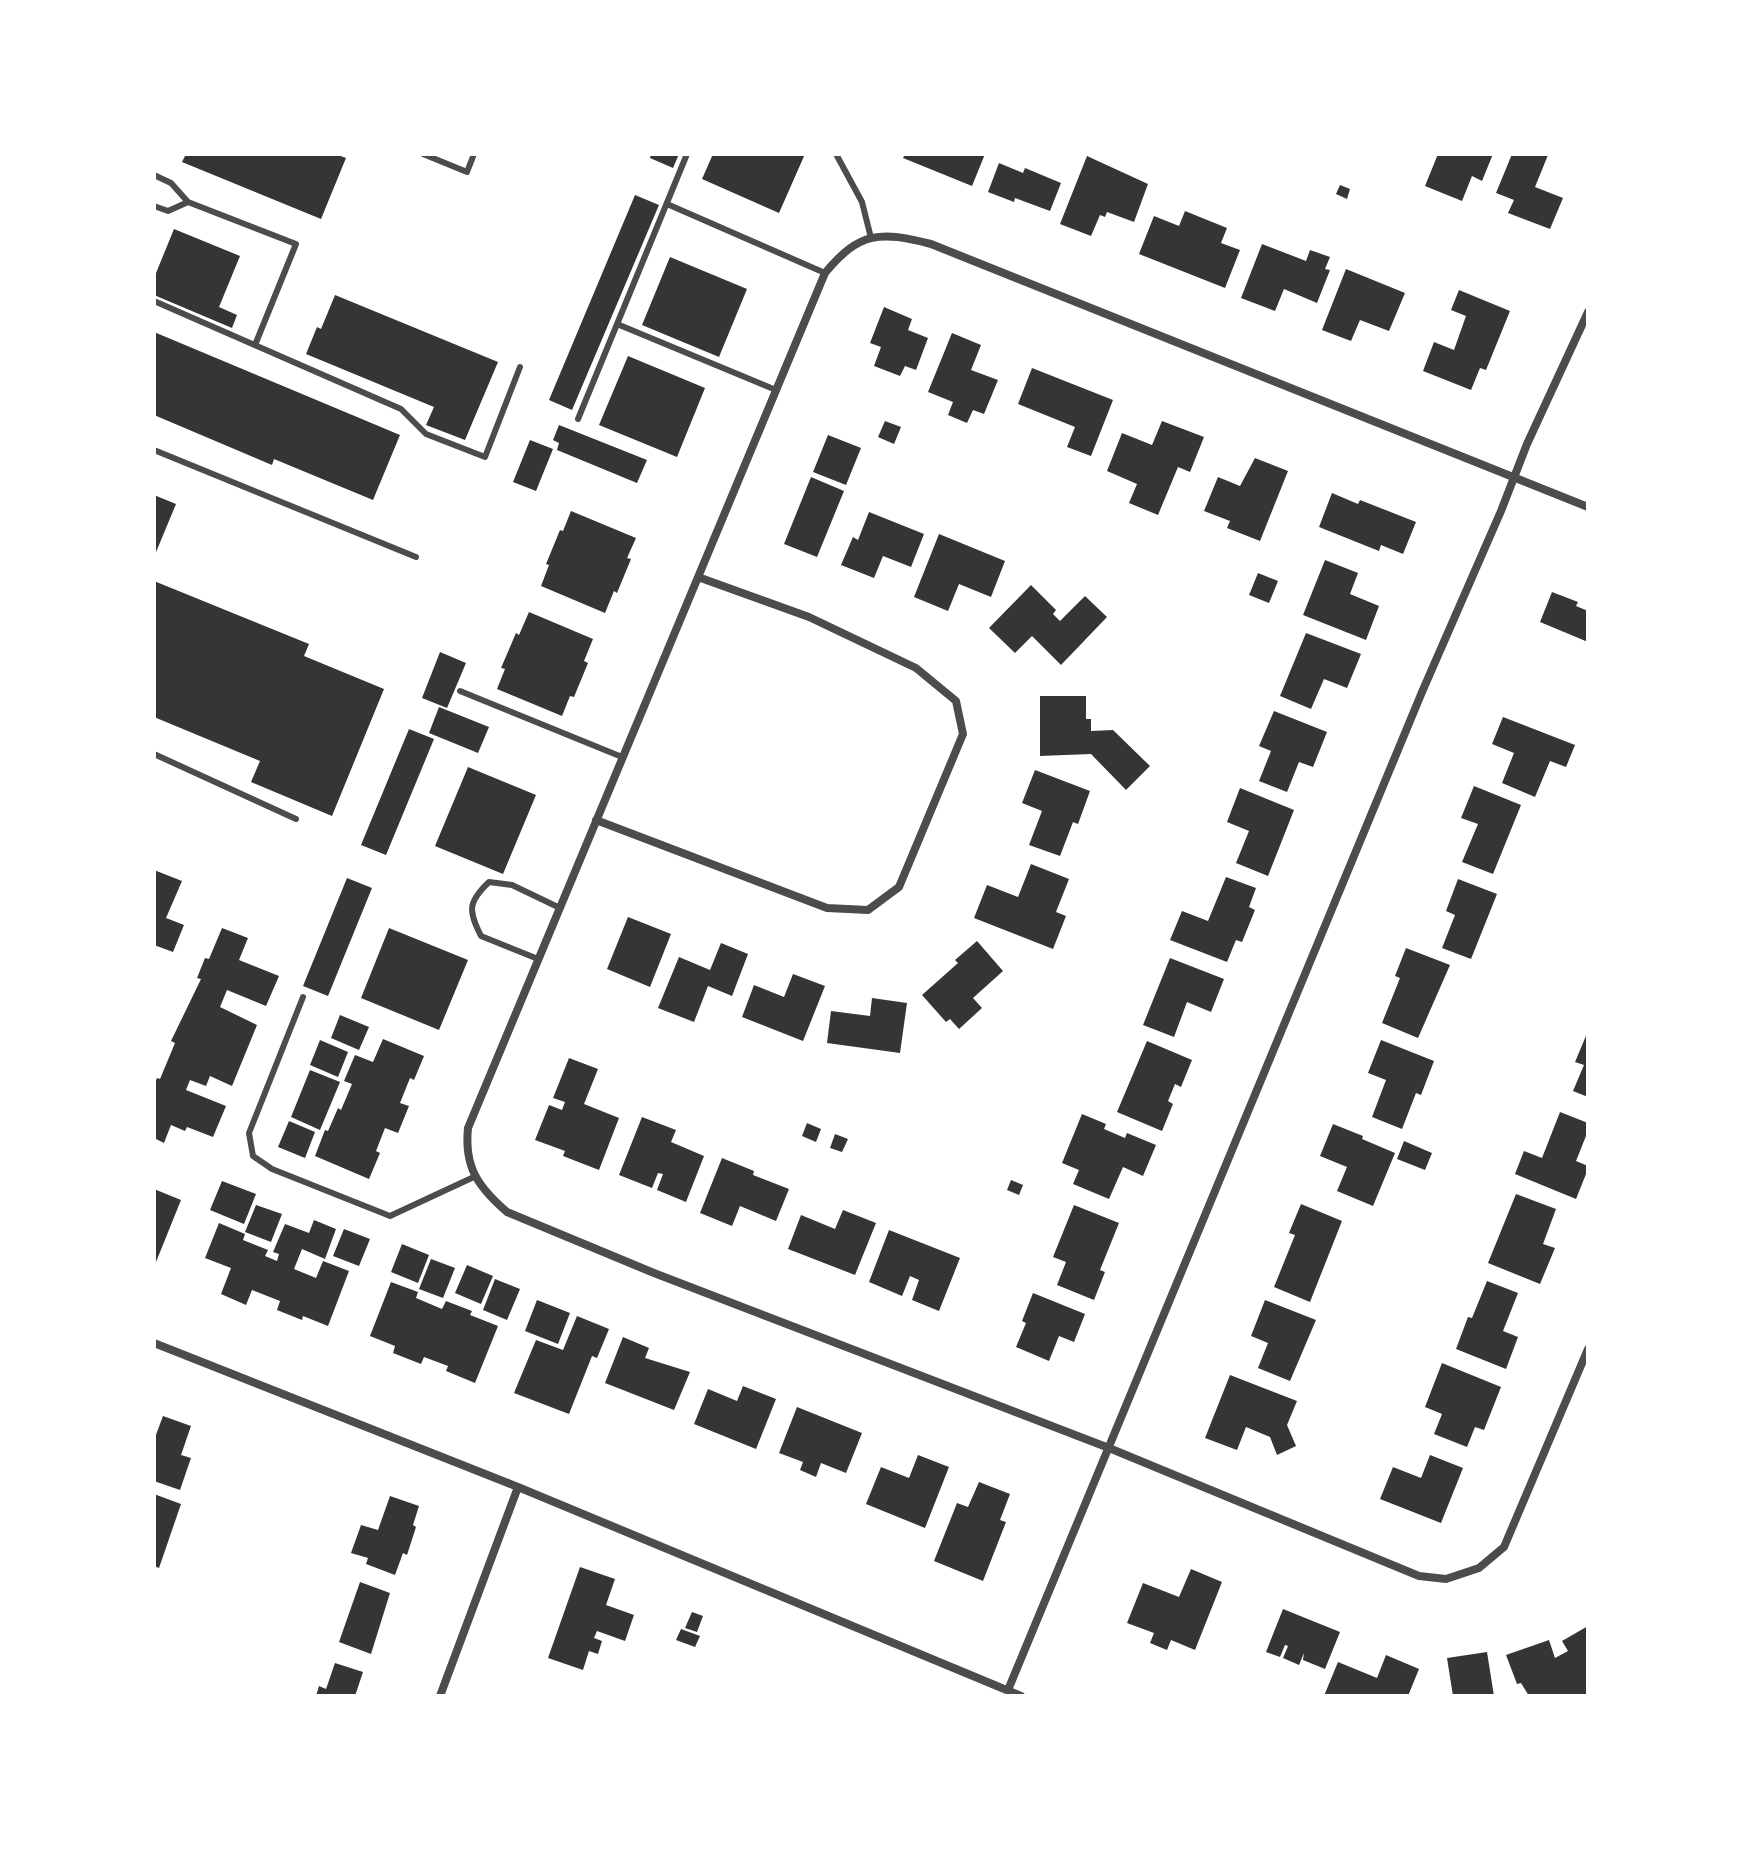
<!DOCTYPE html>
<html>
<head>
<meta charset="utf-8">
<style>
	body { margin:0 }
	#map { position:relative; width:1742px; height:1850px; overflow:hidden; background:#fff; font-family:"DejaVu Sans",sans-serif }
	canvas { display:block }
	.frame { position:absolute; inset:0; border:156px solid #fff; pointer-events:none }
</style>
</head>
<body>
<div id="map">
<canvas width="1742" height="1850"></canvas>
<div class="frame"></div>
</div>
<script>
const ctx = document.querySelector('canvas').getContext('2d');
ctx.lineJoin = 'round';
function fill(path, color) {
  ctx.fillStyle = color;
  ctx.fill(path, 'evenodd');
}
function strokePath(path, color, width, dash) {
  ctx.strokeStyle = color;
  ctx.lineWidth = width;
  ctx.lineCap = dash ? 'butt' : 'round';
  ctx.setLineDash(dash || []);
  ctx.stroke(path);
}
fill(new Path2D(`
	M186,154H335L346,158L321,219L182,162Z
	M651,154H679L673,168L650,158Z
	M713,154H805L779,213L702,179Z
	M905,154H985L972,186L903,158Z
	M1438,154H1493L1482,181L1472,176L1462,201L1425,186Z
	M1512,154L1548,155L1535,187L1563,198L1550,229L1508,213L1514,200L1496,193Z
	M1087,156L1148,184L1134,222L1107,212L1105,217L1100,215L1091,236L1060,224Z
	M999,163L1023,173L1025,168L1061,183L1050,211L1015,198L1014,202L988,192Z
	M1340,185L1350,189L1347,199L1336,194Z
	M635,195L659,205L572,410L549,400Z
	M1185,211L1227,228L1221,243L1240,250L1225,288L1139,254L1154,216L1179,226Z
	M174,229L240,256L219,307L237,315L232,328L154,295V278Z
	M1262,244L1306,261L1310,250L1330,257L1325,269L1330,270L1317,303L1284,289L1275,311L1241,298Z
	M670,257L747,289L719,357L642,325Z
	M1346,269L1405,293L1389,331L1360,320L1351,341L1322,330Z
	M1459,290L1510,311L1486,370L1480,368L1471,390L1423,371L1434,342L1454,350L1466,316L1451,310Z
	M335,295L498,362L465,440L426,425L434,407L306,354L317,327L321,329Z
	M884,307L912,319L908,330L928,338L916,370L905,366L900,376L874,366L881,347L870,343Z
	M154,332L400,435L373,500L274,459L272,465L154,415Z
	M952,333L981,345L971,370L998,380L984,414L973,410L967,423L948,415L953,402L928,392Z
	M628,356L705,388L677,457L599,425Z
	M1032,368L1113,400L1091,456L1067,447L1075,427L1018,404Z
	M885,421L901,427L894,444L878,437Z
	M1162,421L1204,437L1190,472L1178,467L1158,515L1129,503L1137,484L1107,471L1122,433L1152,445Z
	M559,425L647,460L637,483L557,450L559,443L553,440Z
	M828,435L861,448L846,485L813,472Z
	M530,440L553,449L536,491L513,482Z
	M1255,458L1288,471L1260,541L1227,528L1230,521L1204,511L1218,477L1240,486Z
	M811,477L844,491L817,557L784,544Z
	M1332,493L1358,504L1360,500L1416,522L1403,554L1381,545L1379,551L1319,527Z
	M154,495L176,504L154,557Z
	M571,511L636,538L627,558L631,559L617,593L614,591L605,613L541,586L549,565L546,564L560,530L563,531Z
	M869,512L924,534L911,567L883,556L874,578L841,565L853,537L858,540Z
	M939,534L1005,561L991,597L959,584L948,611L914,597Z
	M1325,560L1358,573L1350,594L1379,606L1366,640L1303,615Z
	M1258,573L1278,581L1269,603L1249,595Z
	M154,581L309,644L304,656L384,689L332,816L251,782L260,761L154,717Z
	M1031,585L1056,610L1053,614L1060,621L1085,596L1107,617L1061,665L1032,636L1015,653L989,628Z
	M1552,592L1578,602L1576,606L1588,611V642L1540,622Z
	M529,612L593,639L584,661L588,663L574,697L570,696L562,716L497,689L505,669L501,668L516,633L519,635Z
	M1306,633L1361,654L1347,688L1324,679L1311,709L1280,696Z
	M440,652L466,663L447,708L422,698Z
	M1040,696H1086V719H1091V731L1113,730L1150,766L1126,790L1091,754L1040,756Z
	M439,707L489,727L478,753L429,733Z
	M1274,711L1327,732L1313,767L1299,762L1287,792L1259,781L1271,751L1259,746Z
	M1503,717L1575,745L1566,767L1550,761L1535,797L1502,783L1514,753L1492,744Z
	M409,729L434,739L386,855L361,845Z
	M468,767L536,795L503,874L435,846Z
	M1035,770L1090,791L1078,824L1073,822L1060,856L1029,845L1042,811L1022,803Z
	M1474,786L1521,805L1493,874L1462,862L1478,824L1461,818Z
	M1240,788L1294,810L1268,876L1236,863L1249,831L1227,822Z
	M1031,864L1069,879L1056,912L1066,916L1053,949L974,918L987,885L1018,897Z
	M154,870L182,881L166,918L184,925L173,952L154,945Z
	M1226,877L1256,888L1249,907L1255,910L1242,942L1236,940L1227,962L1170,940L1182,911L1208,921Z
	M347,878L372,888L328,996L303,986Z
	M1458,879L1497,894L1471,959L1442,948L1455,915L1446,911Z
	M628,917L671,934L650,987L607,969Z
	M222,928L248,938L239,960L279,976L266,1006L227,990L220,1007L257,1025L232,1086L210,1076L206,1086L190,1080L186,1090L226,1106L213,1137L187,1127L185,1131L171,1125L164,1143L154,1138V1085L157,1078L160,1079L175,1043L171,1041L201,979L197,978L205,958L209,959Z
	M389,928L468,960L439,1030L361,998Z
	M977,941L1003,971L973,998L982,1008L959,1029L950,1019L946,1022L922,995L958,963L955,960Z
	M721,943L748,954L732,996L708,986L694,1022L658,1008L679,957L710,970Z
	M1406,948L1450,965L1418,1038L1382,1023L1400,978L1395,976Z
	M1170,958L1224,979L1211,1012L1187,1002L1174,1037L1143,1025Z
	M793,974L825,986L803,1041L742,1017L754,985L784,997Z
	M872,998L907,1003L900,1053L827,1043L831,1011L870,1016Z
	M340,1015L369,1027L359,1050L331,1038Z
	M1588,1031V1097L1573,1091L1584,1065L1575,1062Z
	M383,1039L424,1056L414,1080L410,1078L400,1103L409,1106L398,1133L385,1128L376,1151L380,1153L369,1179L315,1156L325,1130L328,1131L338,1108L341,1110L352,1084L344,1081L355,1055L373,1062Z
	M320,1040L348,1052L338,1077L310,1065Z
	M1381,1040L1434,1061L1421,1095L1416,1093L1402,1129L1372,1117L1386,1080L1368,1073Z
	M1147,1041L1192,1060L1181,1087L1175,1084L1168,1101L1173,1104L1162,1131L1117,1112Z
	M569,1058L598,1069L584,1104L619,1118L599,1170L563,1156L565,1151L535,1140L549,1105L562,1110L565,1102L553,1098Z
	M310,1070L340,1082L320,1130L291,1117Z
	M1560,1112L1588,1123V1131L1576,1161L1588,1166V1169L1576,1199L1515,1174L1524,1151L1542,1158Z
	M1082,1114L1106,1124L1104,1129L1125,1138L1127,1133L1156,1145L1143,1176L1123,1167L1109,1199L1073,1184L1079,1170L1062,1163Z
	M642,1117L676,1130L671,1142L704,1156L686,1202L657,1190L663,1174L658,1173L652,1188L619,1175Z
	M289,1121L315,1132L305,1158L278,1147Z
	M807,1123L821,1129L816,1142L802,1136Z
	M1333,1124L1363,1136L1362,1139L1395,1153L1373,1206L1337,1191L1347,1167L1320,1156Z
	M835,1134L848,1139L842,1152L830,1148Z
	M1404,1141L1432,1153L1425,1170L1397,1159Z
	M722,1158L754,1171L753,1175L789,1189L776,1221L740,1206L732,1226L700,1213Z
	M1011,1180L1023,1185L1019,1195L1007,1190Z
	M222,1181L256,1194L244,1224L210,1210Z
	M154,1189L181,1200L154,1267Z
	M1516,1194L1556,1209L1543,1244L1555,1248L1540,1284L1488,1263Z
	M1301,1204L1342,1221L1310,1302L1274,1287L1295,1235L1289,1233Z
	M256,1205L282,1214L271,1242L245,1232Z
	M1074,1205L1119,1223L1100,1270L1105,1272L1094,1300L1057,1285L1066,1262L1053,1257Z
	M843,1210L876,1223L855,1275L788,1249L801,1215L835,1229Z
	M314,1220L336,1229L325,1259L302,1249L294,1269L316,1278L323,1261L349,1271L328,1326L303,1316L302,1320L277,1310L280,1301L252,1290L246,1305L221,1294L231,1268L205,1258L219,1223L245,1234L243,1240L268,1250L265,1256L277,1261L279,1254L273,1252L285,1224L309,1233Z
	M344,1229L370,1239L359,1266L333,1256Z
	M889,1230L960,1258L939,1311L912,1300L919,1280L910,1276L902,1296L869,1282Z
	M402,1244L429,1255L418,1283L391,1272Z
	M431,1259L455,1268L443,1298L419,1289Z
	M467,1265L493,1276L481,1304L455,1293Z
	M495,1279L520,1289L507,1320L483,1310Z
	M1487,1281L1518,1293L1503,1331L1518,1337L1506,1369L1456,1349L1468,1317L1472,1318Z
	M391,1282L418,1292L416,1298L442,1309L446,1301L472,1311L470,1315L498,1326L475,1383L446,1371L448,1366L424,1357L421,1364L393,1353L395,1346L370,1336Z
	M1033,1293L1085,1314L1074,1342L1059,1336L1049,1361L1016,1347L1026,1323L1022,1321Z
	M537,1300L570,1313L558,1344L525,1331Z
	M1265,1300L1316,1320L1290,1381L1258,1368L1268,1343L1251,1336Z
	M577,1316L609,1329L597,1358L592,1356L569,1414L514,1393L536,1340L563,1350Z
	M623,1337L649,1348L645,1358L690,1372L674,1410L605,1383Z
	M1442,1363L1501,1387L1484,1430L1475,1427L1467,1447L1434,1434L1442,1414L1425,1407Z
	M1230,1375L1297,1401L1287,1425L1296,1446L1277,1455L1270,1437L1246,1427L1237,1450L1205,1438Z
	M743,1386L776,1399L756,1449L694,1424L708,1389L737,1401Z
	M797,1407L862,1433L846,1473L821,1463L816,1477L800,1470L803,1462L779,1453Z
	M163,1416L191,1426L181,1455L191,1458L180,1490L154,1481V1440Z
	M918,1455L949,1467L925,1528L866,1504L881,1467L909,1478Z
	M1430,1455L1463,1468L1441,1523L1380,1499L1393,1467L1421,1478Z
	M979,1482L1010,1494L1000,1520L1006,1522L983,1581L934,1561L957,1503L968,1507Z
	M154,1494L181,1504L159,1568L154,1566Z
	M390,1496L419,1506L413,1525L416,1527L407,1555L403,1553L395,1575L366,1564L368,1558L351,1553L361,1525L378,1530Z
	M580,1567L615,1579L606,1605L634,1615L625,1641L597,1631L594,1638L602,1641L598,1654L589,1651L583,1670L548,1658Z
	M1191,1569L1222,1582L1195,1650L1171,1640L1167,1650L1150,1643L1154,1633L1127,1623L1143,1583L1179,1597Z
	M360,1582L390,1593L371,1654L339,1642Z
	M1283,1609L1340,1632L1325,1669L1303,1660L1304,1653L1299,1665L1283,1658L1288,1646L1285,1645L1280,1657L1266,1652Z
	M692,1612L703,1616L697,1632L685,1628Z
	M1588,1626V1695L1529,1696L1521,1683L1517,1684L1506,1655L1549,1640L1555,1658L1568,1651L1562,1641Z
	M681,1629L700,1636L695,1647L676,1640Z
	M1487,1652L1494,1696H1453L1447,1658Z
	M1386,1655L1419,1669L1408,1696H1324L1338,1662L1377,1678Z
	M335,1663L363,1672L355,1696H316L319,1686L326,1689Z`), '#353535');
strokePath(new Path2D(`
	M423,154L467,172L474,154
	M836,154L862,202L871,238
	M154,175L171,183L188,202
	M667,204L825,273
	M154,206L168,211L188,202L296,244L255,345
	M154,301L401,409L426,434L485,457L520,367
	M617,324L776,390
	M578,419L687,154
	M154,450L416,557
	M460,691L622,757
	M154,754L296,819
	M538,959L481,936C468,910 468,902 489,882L512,885L560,908
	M303,997L249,1133L253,1156L272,1169L390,1216L476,1176`), '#4c4c4c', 6);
strokePath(new Path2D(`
	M1588,507L931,244C880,231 860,231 825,273L468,1128C464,1167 478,1187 507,1212L654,1273L1109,1448L1419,1576L1446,1579L1479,1568L1504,1547L1588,1349
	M596,820L827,908L868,910L899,887L963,734L956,701L916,668L809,617L698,577
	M154,1343L518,1487L1021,1696
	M1008,1690L1422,692L1501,511L1527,444L1588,312
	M440,1696L518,1487`), '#4c4c4c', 8);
</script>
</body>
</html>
